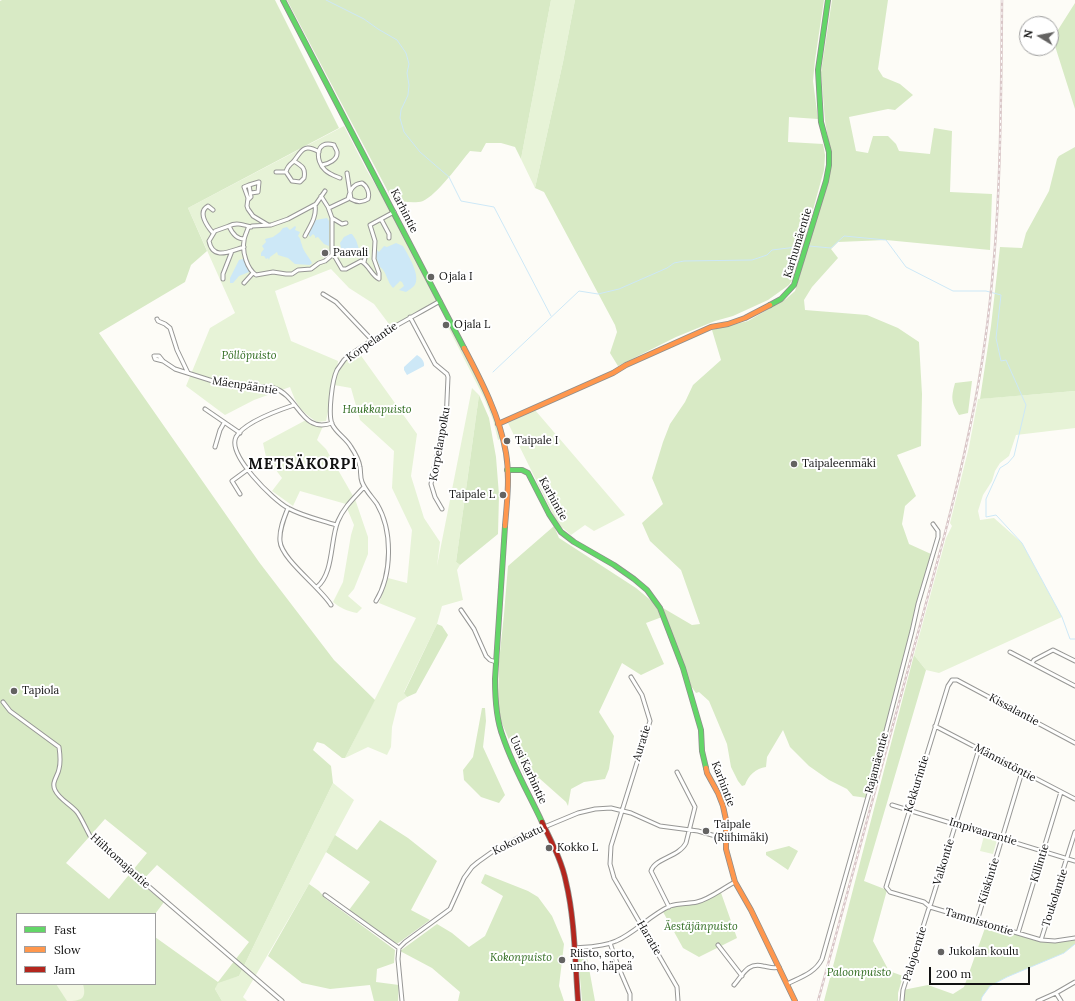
<!DOCTYPE html>
<html>
<head>
<meta charset="utf-8">
<style>
	body { margin:0 }
	#map { position:relative; width:1075px; height:1001px; overflow:hidden; background:#fdfcf7; font-family:Lora,serif }
	canvas { display:block }
	.legend { position:absolute; left:16px; top:913px; width:140px; height:72px; box-sizing:border-box; background:#fff; border:1px solid #a0a0a0; margin:0; padding:5px 7px; list-style:none; font-size:12px; color:#111 }
	.legend li { display:flex; align-items:center; gap:8px; height:20px }
	.legend b { width:20px; border:1px solid #a0a0a0 }
	.north { position:absolute; left:1019px; top:16px; width:40px; height:40px; box-sizing:border-box; background:#fff; border:1px solid #a0a0a0; border-radius:50%; rotate:280deg; font-size:11px; font-weight:700; line-height:16px; text-align:center; color:#111 }
	.north::after { content:''; display:block; margin:auto; width:14px; height:18px; background:#646362; clip-path:polygon(50% 0,100% 100%,50% 72%,0 100%) }
	.scale { position:absolute; left:929px; top:967px; width:101px; height:18px; box-sizing:border-box; border:2px solid #111; border-top:0; padding-left:5px; font-size:12px; line-height:14px; white-space:nowrap; color:#111; -webkit-text-stroke:3px #fff; paint-order:stroke }
</style>
</head>
<body>
<div id="map">
<canvas width="1075" height="1001"></canvas>
<ul class="legend">
<li><b style="height:5px;background:#63d668"></b>Fast</li>
<li><b style="height:5px;background:#ff974d"></b>Slow</li>
<li><b style="height:5px;background:#b3261e"></b>Jam</li>
</ul>
<div class="north">N</div>
<div class="scale">200 m</div>
</div>
<script>
const ctx = document.querySelector('canvas').getContext('2d');
ctx.lineJoin = 'round';
function fill(path, color) {
  ctx.fillStyle = color;
  ctx.fill(path, 'evenodd');
}
function strokePath(path, color, width, dash) {
  ctx.strokeStyle = color;
  ctx.lineWidth = width;
  ctx.lineCap = dash ? 'butt' : 'round';
  ctx.setLineDash(dash || []);
  ctx.stroke(path);
}
function drawText(font, color, halo, rows, align = 'center') {
  ctx.font = font + ' Lora,serif';
  ctx.lineWidth = 4;
  ctx.setLineDash([]);
  ctx.textBaseline = 'middle';
  ctx.strokeStyle = halo;
  ctx.fillStyle = color;
  for (const [text, x, y, turn = 0] of rows) {
    ctx.save();
    ctx.translate(x, y);
    ctx.rotate((+turn || 0) * Math.PI / 180);
    ctx.textAlign = isNaN(turn) ? turn : align;
    if (halo) ctx.strokeText(text, 0, 0);
    ctx.fillText(text, 0, 0);
    ctx.restore();
  }
}
fill(new Path2D(`
	M551,0H575L563,62L535,188L521,159Z
	M344,126L366,169L412,247L440,300L392,328L374,304L349,288L331,269L275,291L291,341L338,361L337,369L344,360L357,350L417,434L411,476L424,518L440,542L437,566L472,388L479,395L456,562L460,565L457,570L463,600L442,606L437,624L404,692L407,697L398,703L392,727L391,747L387,755L368,747L345,758L416,618L379,603L388,578L407,583L412,530L392,488L394,451L360,420L351,388L334,385L326,421L317,422C300,411 297,406 290,387L254,400L225,415L186,386L210,328L235,313L188,208Z
	M449,326L455,333L488,401L501,439L498,440L493,420L484,398L448,327Z
	M1075,391V428L1016,435L1009,456L1000,463L995,471L992,481L983,495L978,511L980,520L994,518L1022,543L1062,617L939,673L926,670L914,655L946,538L952,526L950,523L969,447L978,399Z
	M535,410L625,515L594,531L585,525L571,535L557,523L508,423Z
	M306,420L318,427L323,426L317,440L326,449L353,496L346,504L300,491L293,506L272,491L282,478L266,457L263,443Z
	M355,499L368,537V554L354,589L348,596L362,608L357,613C347,611 340,608 333,602L343,582L351,535L354,525L346,506Z
	M333,783L354,800L309,884L243,997L247,1001H222L215,989L218,982L239,976Z
	M984,836L997,840L993,854L980,851Z`), '#e7f3d7');
fill(new Path2D(`
	M2,0H275L339,128L188,208L207,251L191,265L185,282L99,333L259,562L334,660L375,700L345,758H342L324,744L317,742L313,750L331,766L333,783L239,976L218,983L215,989L222,1001H0V1ZM105,819L147,853L109,899L66,863ZM157,865L249,942L218,982L155,937V984H17V914H155L164,902L140,883Z
	M287,0H551L521,159L515,147L501,143H486L481,152L470,151C460,163 437,195 423,201C414,204 403,201 393,201Z
	M575,0H824L815,60L813,81L818,119L789,117L788,142L823,144L825,155L824,170L795,275L789,285L768,300L733,316L715,321L676,337L618,366L610,353L617,332L615,325L544,192L535,188L563,62Z
	M832,0H888L878,69L883,77L900,84L913,95L895,110L888,109L849,117L856,151L868,153L873,136H888L896,144L899,151L930,154L934,128L952,131L950,192L992,194L990,250L886,240L838,242L831,249L838,258L812,287L804,300L805,310L867,315L898,328L919,342L922,394L921,446L897,455L916,496L905,506L902,524L909,544L931,554L922,591L867,798L853,796L847,789L829,780L809,766L790,747L783,730L767,757L766,767C756,768 748,776 745,785L742,786L738,781L731,767L727,744L709,701L699,692L696,693L691,686L663,608L692,625L700,624L681,570L650,541L642,523L663,504L652,478L663,442L670,424L685,402L693,385L721,360L712,330L748,321L786,299L795,291L827,184L832,162L825,121L821,72Z
	M1075,3V109L1055,46L1056,33Z
	M1075,147V391L980,399L991,326L1000,247L1022,248L1026,233L1049,191L1057,159L1059,156Z
	M972,381L968,413L959,415C951,401 951,398 955,383Z
	M479,395L489,418L496,457L499,495L498,534L460,565L456,562Z
	M554,526L559,538L636,588L654,603L662,617L646,623L664,664L641,675L622,663L599,712L614,736L609,769L605,779L584,782L571,789L568,806L566,802L539,778L530,782L524,775L501,721L498,702L499,662L504,614L508,566Z
	M437,624L442,626L448,635L416,693L407,697L404,693Z
	M914,655L926,670L864,881L887,890L873,941L889,971L903,976L898,993V1001H824Z
	M482,708H485L486,721L483,747L505,795L499,803L481,797L464,780L463,770L473,757Z
	M380,820L408,838L437,861L411,910L430,920L397,944L349,910L370,882L326,852L335,835L357,850Z
	M789,846L798,851L788,870L766,855V852Z
	M485,874L528,891L538,897L552,916L564,944L559,986L564,1001H458L460,992L432,968L400,951L437,924L452,933L469,947L485,936L503,896L481,883Z
	M309,884L319,891L326,899L395,950L394,963L377,969L376,982L399,985L398,1001H374L370,985L330,989L302,983L268,956Z
	M720,890L737,938L699,957L683,948L662,910L669,907L698,902Z
	M985,928L1014,933L1042,942L1055,941L1075,937V944L1064,953L1007,977L990,986L982,997L981,1001H902L903,990L928,985L953,994L964,987Z
	M586,952L595,1001H582L578,954Z`), '#d8eac5');
fill(new Path2D(`
	M56,984H83C87,999 81,1001 67,1001Z`), '#f0f6e1');
fill(new Path2D(`
	M327,218L329,221V246L324,244L318,237L315,238V236L313,234L310,237L309,235L310,230H312L310,228L316,220Z
	M295,226L296,227L295,230L300,232L298,236C301,239 300,240 302,245C303,251 309,257 312,263L310,265L295,264L288,258L278,255L277,252L270,257L269,260L268,258L266,259L264,256H261V253L264,249L262,246L266,242L265,239L273,237L280,232L283,228L287,227L290,230Z
	M350,234H352L356,240L359,249L349,252V257L346,252L342,253L340,243L344,237Z
	M396,243L403,246C408,255 422,277 414,286C412,288 409,290 406,292L399,290L404,286L402,282L400,281L393,288C387,282 387,272 380,267L376,257L377,250L379,252L384,246L387,247Z
	M243,259L247,264L249,272L239,276L233,283H230V278L239,260Z
	M417,355C421,357 425,362 424,366L407,375L404,370V367Z`), '#cde8f7');
strokePath(new Path2D(`
	M326,0L364,19L378,29L397,40L406,53L409,64L407,73L409,85L408,95L401,110L400,118L404,132L420,152L449,177L461,201L494,207L551,316
	M809,246L831,248L844,236L886,240L906,267L953,291H986L1001,295L996,338L1001,361L1006,360L1026,405L1014,456L1008,463L1000,468L986,499V517L996,515L1022,543L1062,617L1070,639H1075
	M493,372L579,291L598,294L619,289L667,268L674,263L684,261L752,260L767,255L772,250L805,246
	M981,1001L982,997L990,986L1007,977L1064,953L1075,944`), '#cde8f7', 1);
const street = new Path2D(`
	M294,161C302,166 306,168 304,178L300,182L292,181L286,172C287,167 289,165 293,162C301,153 302,142 319,152
	M322,165C328,164 338,160 337,152C337,150 335,148 334,145C315,139 315,161 325,170C329,174 335,176 340,178
	M276,172H286
	M249,185L259,182L258,192L251,193
	M325,191L316,204L288,219L271,225L252,226L248,228C247,232 244,237 244,241C242,252 247,269 256,275L273,272L286,274H292L298,270L311,269L319,263L325,261L332,255L335,257L342,269H346L361,261C369,265 371,275 379,279V273L374,259L375,241L370,225L394,212
	M321,196L328,207L332,218V255
	M248,200L251,197L249,185L244,187L248,198L247,206L248,209L253,216L268,225
	M329,208L348,199C350,191 352,184 362,183C367,186 370,193 368,199C362,203 356,202 351,199L347,173
	M213,210L208,206C197,212 207,226 213,233
	M332,218L342,224L346,223
	M381,219L389,234V238
	M229,226C236,222 244,225 251,227
	M305,236C310,226 317,217 315,205
	M244,247C230,251 213,261 209,241L215,231L229,226C232,233 237,239 244,239
	M364,251L365,258L364,262
	M223,279V274L232,251
	M244,283L253,273
	M323,294L336,302L372,340
	M410,317L435,364L447,374L448,377L446,422L441,433L431,484L435,497L442,509
	M157,319L158,321L165,324L170,328L177,350L188,373
	M163,361L155,359L154,356H159L163,361L175,369L219,383L274,388C299,396 301,434 332,423
	M294,405C279,410 244,422 236,437C227,455 273,500 288,508C302,516 321,520 336,525
	M205,409L240,433
	M215,447L220,430L224,423
	M240,494L232,481L247,470
	M288,508C284,518 279,530 280,541C281,559 321,588 331,605
	M317,587C334,573 330,540 338,521C344,507 354,498 364,487
	M376,601C392,575 393,531 377,504C372,497 365,490 362,482C360,477 361,472 360,467C359,460 355,453 351,447C346,438 336,433 332,424C328,414 332,380 337,370C339,367 342,363 344,360C351,353 361,348 369,342C392,327 416,315 440,301
	M461,610L474,629L486,656L490,660L496,662
	M1010,652L1075,686
	M1032,663L1034,660L1053,650L1075,661
	M631,677L642,695L650,721L611,846L610,864L614,878L677,987L678,1001
	M3,702L10,711L59,747C60,754 61,762 59,769C58,776 51,782 55,790C59,799 70,804 77,812C82,819 86,829 90,836L282,1001
	M935,726L1075,799
	M1075,743L957,680H952L948,686L886,887L890,892L924,902L930,907L1041,940L1055,941L1075,938
	M892,805L1075,861
	M325,895L399,948
	M669,907L651,871C655,858 679,857 686,843L695,807L677,772
	M977,921L1022,772
	M1018,933L1061,792
	M1041,940L1075,832
	M610,943L618,966L630,994V1001
	M718,945L742,976
	M574,948C587,947 603,947 616,941C635,933 650,915 670,906C679,903 688,904 697,902C710,899 723,888 735,882
	M787,984C801,977 815,973 822,959L879,758L912,631L918,604L938,537V531L933,524
	M734,985C743,975 747,962 763,966C769,967 774,969 779,967
	M1056,993L1061,1001
	M402,1001L398,959L399,948L405,942L446,912L450,909L464,878L472,867L478,862L492,852L518,838L578,813L595,809L611,808L631,813L660,826L698,831L726,839
	M902,1001L903,990L928,911L931,903L979,749
	M1038,1001L1056,993L1075,982`);
const fast = new Path2D(`
	M283,0L464,348
	M770,305L781,299L794,285L826,181L829,165V152L821,122L818,70L828,0
	M507,470H522L528,473L549,514L561,532L574,542L614,565L634,579L647,590L660,608L683,668L701,730L702,751L706,768
	M505,526L495,679C495,698 496,719 503,737C513,767 529,794 542,822`);
const slow = new Path2D(`
	M464,348C481,380 500,417 506,453C510,477 507,502 505,526
	M498,424L613,373L626,365L711,327L728,324L745,318L770,305
	M706,768L707,773L718,793L723,806L726,820V849L735,882L751,910L795,1001`);
const jam = new Path2D(`
	M542,822C551,841 562,861 566,882C575,920 575,962 578,1001`);
strokePath(street, '#979795', 5);
strokePath(fast, '#8e8d8b', 6);
strokePath(slow, '#8e8d8b', 6);
strokePath(jam, '#8e8d8b', 6);
strokePath(street, '#fffffe', 3);
strokePath(fast, '#63d668', 4.5);
strokePath(slow, '#ff974d', 4.5);
strokePath(jam, '#b3261e', 4.5);
const rail = new Path2D(`
	M818,1001L944,537C961,472 976,408 985,341C1001,228 1001,114 1002,0`);
strokePath(rail, '#d9c6c7', 2.5);
strokePath(rail, '#fff', 1, [3]);
for (const [x, y, r, color] of [
	[325,253,4,"#646362"],
	[431,277,4,"#646362"],
	[446,325,4,"#646362"],
	[507,441,4,"#646362"],
	[794,464,4,"#646362"],
	[503,495,4,"#646362"],
	[14,691,4,"#646362"],
	[706,831,4,"#646362"],
	[549,848,4,"#646362"],
	[941,952,4,"#646362"],
	[562,960,4,"#646362"]
]) {
  const dot = new Path2D();
  dot.arc(x, y, r, 0, 2 * Math.PI);
  ctx.fillStyle = color;
  ctx.fill(dot);
  strokePath(dot, '#fff', 1.5);
}
drawText('11px', '#111', '#fff', [
	["Karhintie",404,211,63],
	["Karhumäentie",798,243,-73],
	["Korpelantie",372,342,-35],
	["Mäenpääntie",245,386,9],
	["Korpelanpolku",440,444,-80],
	["Karhintie",553,499,61],
	["Kissalantie",1014,710,28],
	["Auratie",642,743,-73],
	["Rajamäentie",877,763,-75],
	["Männistöntie",1005,763,28],
	["Uusi Karhintie",528,770,65],
	["Karhintie",723,784,69],
	["Kekkurintie",917,784,-73],
	["Impivaarantie",983,832,17],
	["Kokonkatu",518,840,-26],
	["Hiihtomajantie",120,861,42],
	["Valkontie",944,862,-73],
	["Killintie",1040,863,-73],
	["Kiiskintie",989,881,-73],
	["Toukolantie",1055,898,-72],
	["Tammistontie",979,922,17],
	["Haratie",649,938,60],
	["Palojoentie",915,954,-73]
]);
drawText('11px', '#111', '#fff', [
	["Paavali",333,253],
	["Ojala I",439,277],
	["Ojala L",454,325],
	["Taipale I",515,441],
	["Taipaleenmäki",802,464],
	["Taipale L",495,495,"right"],
	["Tapiola",22,691],
	["Taipale",714,825],
	["(Riihimäki)",714,838],
	["Kokko L",557,848],
	["Jukolan koulu",949,952],
	["Riisto, sorto,",570,954],
	["unho, häpeä",570,967]
], 'left');
drawText('italic 11px', '#2f6b1f', '#fff', [
	["Pöllöpuisto",249,356],
	["Haukkapuisto",377,410],
	["Äestäjänpuisto",701,927],
	["Kokonpuisto",521,958],
	["Paloonpuisto",859,973]
]);
ctx.letterSpacing = '1px';
drawText('bold 15px', '#111', '#fff', [
	["METSÄKORPI",303,465]
]);
ctx.letterSpacing = '0px';
</script>
</body>
</html>
